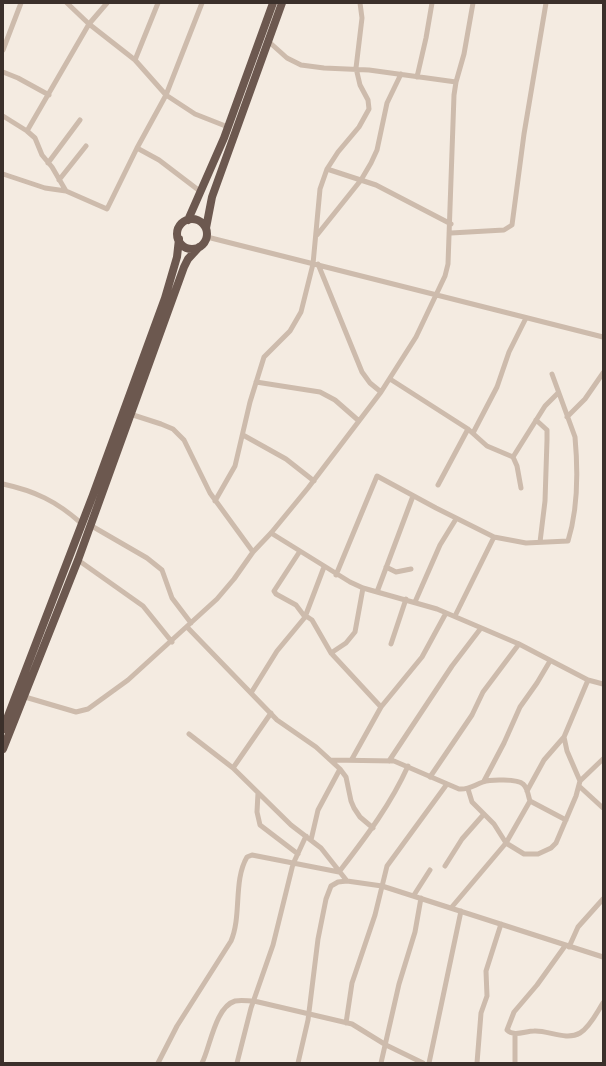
<!DOCTYPE html>
<html>
<head>
<meta charset="utf-8">
<style>
	body { margin:0 }
	#map { position:relative; width:606px; height:1066px; overflow:hidden; background:#f4ebe1; font-family:"Fira Sans",sans-serif }
	canvas { display:block }
	.frame { position:absolute; inset:0; border:4px solid #3b302b; pointer-events:none }
</style>
</head>
<body>
<div id="map">
<canvas width="606" height="1066"></canvas>
<div class="frame"></div>
</div>
<script>
const ctx = document.querySelector('canvas').getContext('2d');
ctx.lineJoin = 'round';
function strokePath(path, color, width, dash) {
  ctx.strokeStyle = color;
  ctx.lineWidth = width;
  ctx.lineCap = dash ? 'butt' : 'round';
  ctx.setLineDash(dash || []);
  ctx.stroke(path);
}
strokePath(new Path2D(`
	M67,3L89,24L135,60L166,95L195,114L228,127
	M3,50L21,3
	M135,60L158,3
	M3,72L18,78L49,95
	M417,77L426,38L432,3
	M456,82L464,54L473,3
	M3,116L27,131L35,138L42,155L52,167L66,191
	M27,131L89,24L107,3
	M137,148L166,95L202,3
	M48,163L80,120
	M327,169L376,185L451,224
	M3,174L45,188L66,191L107,209L137,148L159,160L201,192
	M59,180L86,146
	M451,233L504,230L512,225L524,134L546,3
	M317,235L361,180L371,163L377,150L387,103L401,74
	M207,237L603,337
	M318,264L362,372L370,383L381,392
	M390,379L468,429L487,446L513,457L517,466L521,488
	M256,382L320,392L335,400L359,421
	M130,414L161,424L173,429L184,440L210,493L253,552
	M567,417L585,399L603,373
	M536,420L547,430V440L545,501L540,542
	M473,433L497,387L509,352L526,318
	M243,435L286,459L314,481
	M513,457L545,406L558,393
	M3,484C35,491 56,501 81,523
	M438,485L468,429
	M215,501L235,466L250,402L264,357L290,331L301,312L313,264L320,189L327,169L338,152L359,127L369,109L368,100L360,85L356,68L362,18L360,3
	M90,525L147,558L162,570L172,598L191,623
	M271,533L350,582L363,588L437,609L519,644L588,680L603,684
	M300,551L274,591L276,594L296,605L305,617
	M78,560L143,606L172,642
	M386,567L396,572L411,569
	M336,575L377,476L436,508L494,537L526,543L568,541C578,509 578,470 575,437L552,374
	M377,592L413,496
	M415,602L440,545L456,519
	M455,616L494,537
	M305,617L324,567
	M187,627L277,720L316,747L340,769L346,777L351,801L354,808L360,817L373,828
	M391,644L406,599
	M331,653L346,643L355,632L363,588
	M251,693L277,651L306,616L312,620L331,653L381,707
	M25,697L76,712L88,709L128,680L217,599L234,579L253,552L271,533L308,488L381,392L416,337L445,276L448,264L454,95L456,82L369,70L324,68L301,65L287,58L268,41
	M189,734L233,768L291,825L321,848L347,881L382,886L603,957
	M352,759L381,707L422,657L446,613
	M331,760L394,761L459,789C469,790 474,785 483,782C490,779 518,779 523,784C528,788 528,796 530,801L566,820
	M389,761L452,666L481,628
	M233,768L271,713
	M430,777L472,715L483,692L519,644
	M484,781L504,743L520,707L537,683L550,661
	M580,781L603,759
	M579,786L603,808
	M468,789L472,802L494,824L506,843L524,854H538L551,848L556,843L576,796L580,781L567,751L564,737L588,680
	M527,791L544,760L564,737
	M258,793L257,812L260,825L298,854
	M311,840L318,810L340,769
	M445,866L462,839L484,814
	M414,895L430,870
	M451,908L506,843L530,801
	M565,946L537,985L514,1012L507,1030C514,1037 525,1031 534,1031C548,1030 566,1041 580,1033C590,1027 597,1012 603,1003
	M569,947L578,927L603,899
	M346,1023L352,983L375,915L387,866L447,784
	M515,1034V1063
	M158,1063L177,1026L231,941C242,915 233,881 247,857L252,855L339,872C365,838 390,806 408,766
	M202,1063C210,1048 215,1007 235,1001C241,1000 248,1001 254,1001L352,1024L386,1045L423,1063
	M237,1063L251,1008L273,945L293,864L306,836
	M298,1063L308,1020L318,939L326,899L331,886L338,882L347,881
	M381,1063L399,984L415,932L421,898
	M429,1063L461,911
	M477,1063L481,1013L487,996L486,971L501,924`), '#cdbbac', 5);
strokePath(new Path2D(`
	M177 234a15 15 0 1 1 30 0a15 15 0 1 1-30 0Z
	M188,220L224,138L273,3
	M206,228L212,197L282,3
	M3,729L93,495L165,298L177,257L179,239
	M3,749L78,560L184,267L188,259L199,247`), '#6c584f', 8);
</script>
</body>
</html>
